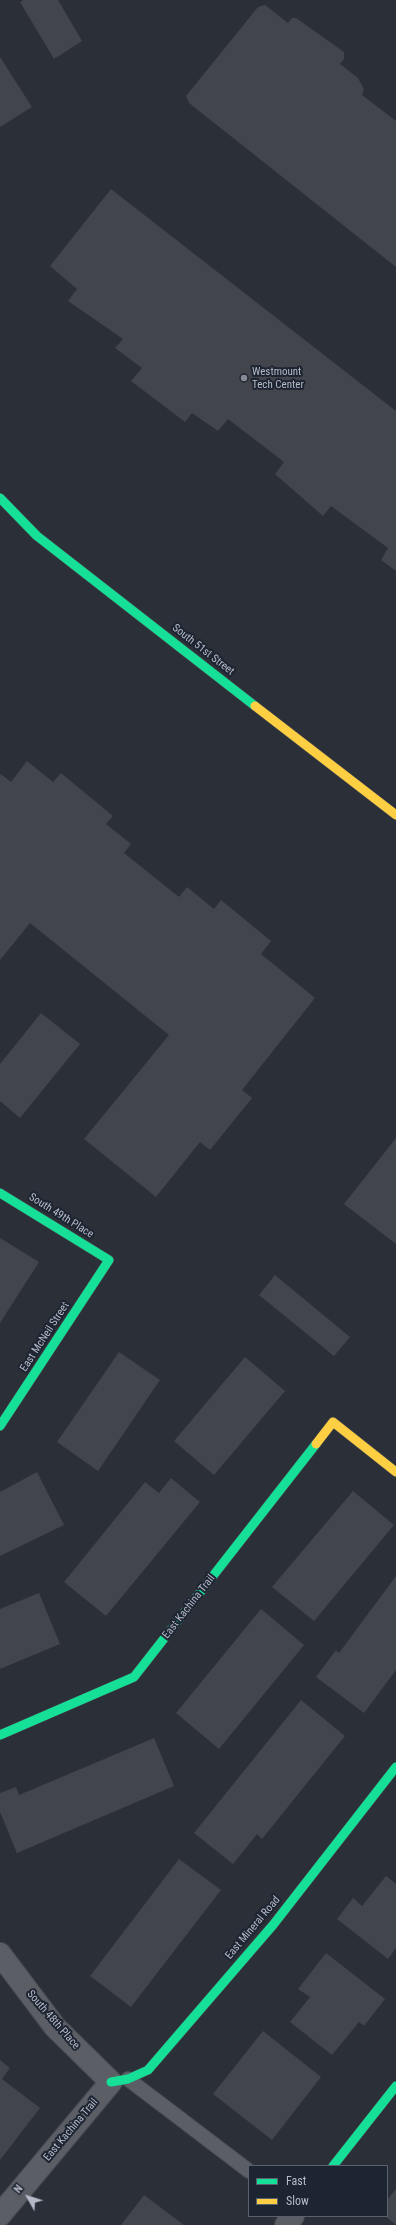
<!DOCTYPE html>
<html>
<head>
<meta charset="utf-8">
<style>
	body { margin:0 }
	#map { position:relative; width:396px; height:2225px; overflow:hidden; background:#2b2f37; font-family:"Roboto Condensed",sans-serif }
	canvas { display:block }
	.legend { position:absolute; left:248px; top:2165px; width:140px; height:52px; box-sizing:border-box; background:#1e2532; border:1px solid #5a616e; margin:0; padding:5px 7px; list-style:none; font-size:12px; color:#b5bbc8 }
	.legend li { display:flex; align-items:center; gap:8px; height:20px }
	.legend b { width:20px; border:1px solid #5a616e }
	.north { position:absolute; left:8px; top:2177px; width:40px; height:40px; -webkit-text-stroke:3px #1e2532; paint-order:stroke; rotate:309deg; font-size:11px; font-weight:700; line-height:16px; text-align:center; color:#b5bbc8 }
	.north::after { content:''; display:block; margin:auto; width:14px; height:18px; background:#b5bbc8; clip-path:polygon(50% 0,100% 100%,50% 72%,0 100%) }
</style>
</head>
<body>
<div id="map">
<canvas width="396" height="2225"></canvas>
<ul class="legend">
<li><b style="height:5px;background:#16e098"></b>Fast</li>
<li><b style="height:5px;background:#ffcf43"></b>Slow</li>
</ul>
<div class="north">N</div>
</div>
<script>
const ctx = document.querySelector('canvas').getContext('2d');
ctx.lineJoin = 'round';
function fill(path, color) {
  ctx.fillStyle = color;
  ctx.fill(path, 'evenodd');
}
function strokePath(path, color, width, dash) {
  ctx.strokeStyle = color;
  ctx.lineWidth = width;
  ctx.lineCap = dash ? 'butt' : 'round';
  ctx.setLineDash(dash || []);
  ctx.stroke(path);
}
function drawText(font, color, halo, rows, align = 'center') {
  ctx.font = font + ' "Roboto Condensed",sans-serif';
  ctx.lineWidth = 4;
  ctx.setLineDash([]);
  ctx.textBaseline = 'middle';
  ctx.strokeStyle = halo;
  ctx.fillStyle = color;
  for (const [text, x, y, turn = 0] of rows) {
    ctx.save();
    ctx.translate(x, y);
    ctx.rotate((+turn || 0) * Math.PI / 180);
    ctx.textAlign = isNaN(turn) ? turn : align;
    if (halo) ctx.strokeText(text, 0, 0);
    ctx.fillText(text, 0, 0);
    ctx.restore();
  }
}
fill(new Path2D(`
	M23,0H58L82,41L54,59L20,2Z
	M265,5L288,23L292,18H296L344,52V59L340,64L358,78L364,89L362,95L396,121V267L189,103L186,96L258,7Z
	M0,57L32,107L0,127Z
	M111,189L396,411V571L381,560L388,548L331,506L323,516L275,474L284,462L228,419L218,431L192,413L185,422L131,381L142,368L115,348L123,339L68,301L77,289L50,266Z
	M27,761L53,782L61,773L113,816L106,824L131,844L124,853L179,897L187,887L214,909L221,900L271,941L261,954L315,998L242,1090L252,1098L210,1150L200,1142L156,1197L84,1139L169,1035L30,923L0,960V776L1,774L11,782Z
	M41,1013L80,1044L20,1118L0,1101V1064Z
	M396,1138V1244L344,1204Z
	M0,1238L39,1262L0,1323Z
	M275,1275L350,1337L334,1356L259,1295Z
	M119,1352L160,1380L98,1471L57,1442Z
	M245,1357L285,1391L214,1475L174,1441Z
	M37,1472L64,1525L0,1556V1492Z
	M171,1478L200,1502L106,1616L64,1582L145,1482L159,1493Z
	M353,1491L394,1525L314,1621L272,1587Z
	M396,1576V1670L364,1713L316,1677L336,1650L339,1653Z
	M39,1593L60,1644L0,1669V1609Z
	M261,1609L304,1645L219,1749L176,1713Z
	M301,1700L345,1736L262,1839L257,1834L233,1864L194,1833Z
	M154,1738L174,1786L17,1853L0,1812V1793L16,1787L19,1795Z
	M179,1859L221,1890L131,2007L90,1976Z
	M386,1876L396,1884V1948L388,1959L337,1919L353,1898L362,1906Z
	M326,1953L385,1999L364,2026L359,2022L332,2055L290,2022L310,1997L298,1989Z
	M263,2031L321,2077L272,2140L213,2094Z
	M0,2060L10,2068L2,2079L40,2108L0,2160Z
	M396,2189V2225L385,2216H387V2200Z
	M144,2195L184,2225H121Z`), '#42454c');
const lane = new Path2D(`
	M128,2079L249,2171`);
const street = new Path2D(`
	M0,1954L55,2027L111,2082L0,2215
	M286,2225L293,2216`);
const fast = new Path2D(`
	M0,498L37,536L255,706
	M0,1193L109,1260L0,1426
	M0,1735L134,1677L316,1444
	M111,2082L128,2079L148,2070L273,1925L396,1767
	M333,2166L396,2086`);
const slow = new Path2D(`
	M255,706L396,815
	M316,1444L333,1422L396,1472`);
strokePath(lane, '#464a50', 16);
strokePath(street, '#464a50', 24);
strokePath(fast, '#464a50', 10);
strokePath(slow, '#464a50', 10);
strokePath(lane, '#5b5e65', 14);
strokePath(street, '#5b5e65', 22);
strokePath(fast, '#16e098', 9);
strokePath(slow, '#ffcf43', 9);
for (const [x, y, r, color] of [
	[244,378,4,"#858a95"]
]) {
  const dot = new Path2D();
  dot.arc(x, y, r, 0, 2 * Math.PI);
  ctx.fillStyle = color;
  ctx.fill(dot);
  strokePath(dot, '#1e2532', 1.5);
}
drawText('11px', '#b5bbc8', '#1e2532', [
	["Westmount",252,372],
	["Tech Center",252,385]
], 'left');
drawText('11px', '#b5bbc8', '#1e2532', [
	["South 51st Street",203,650,38],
	["South 49th Place",61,1216,32],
	["East McNeil Street",45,1337,-57],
	["East Kachina Trail",189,1607,-52],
	["East Mineral Road",253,1928,-50],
	["South 48th Place",53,2020,49],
	["East Kachina Trail",71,2130,-50]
]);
</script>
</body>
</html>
